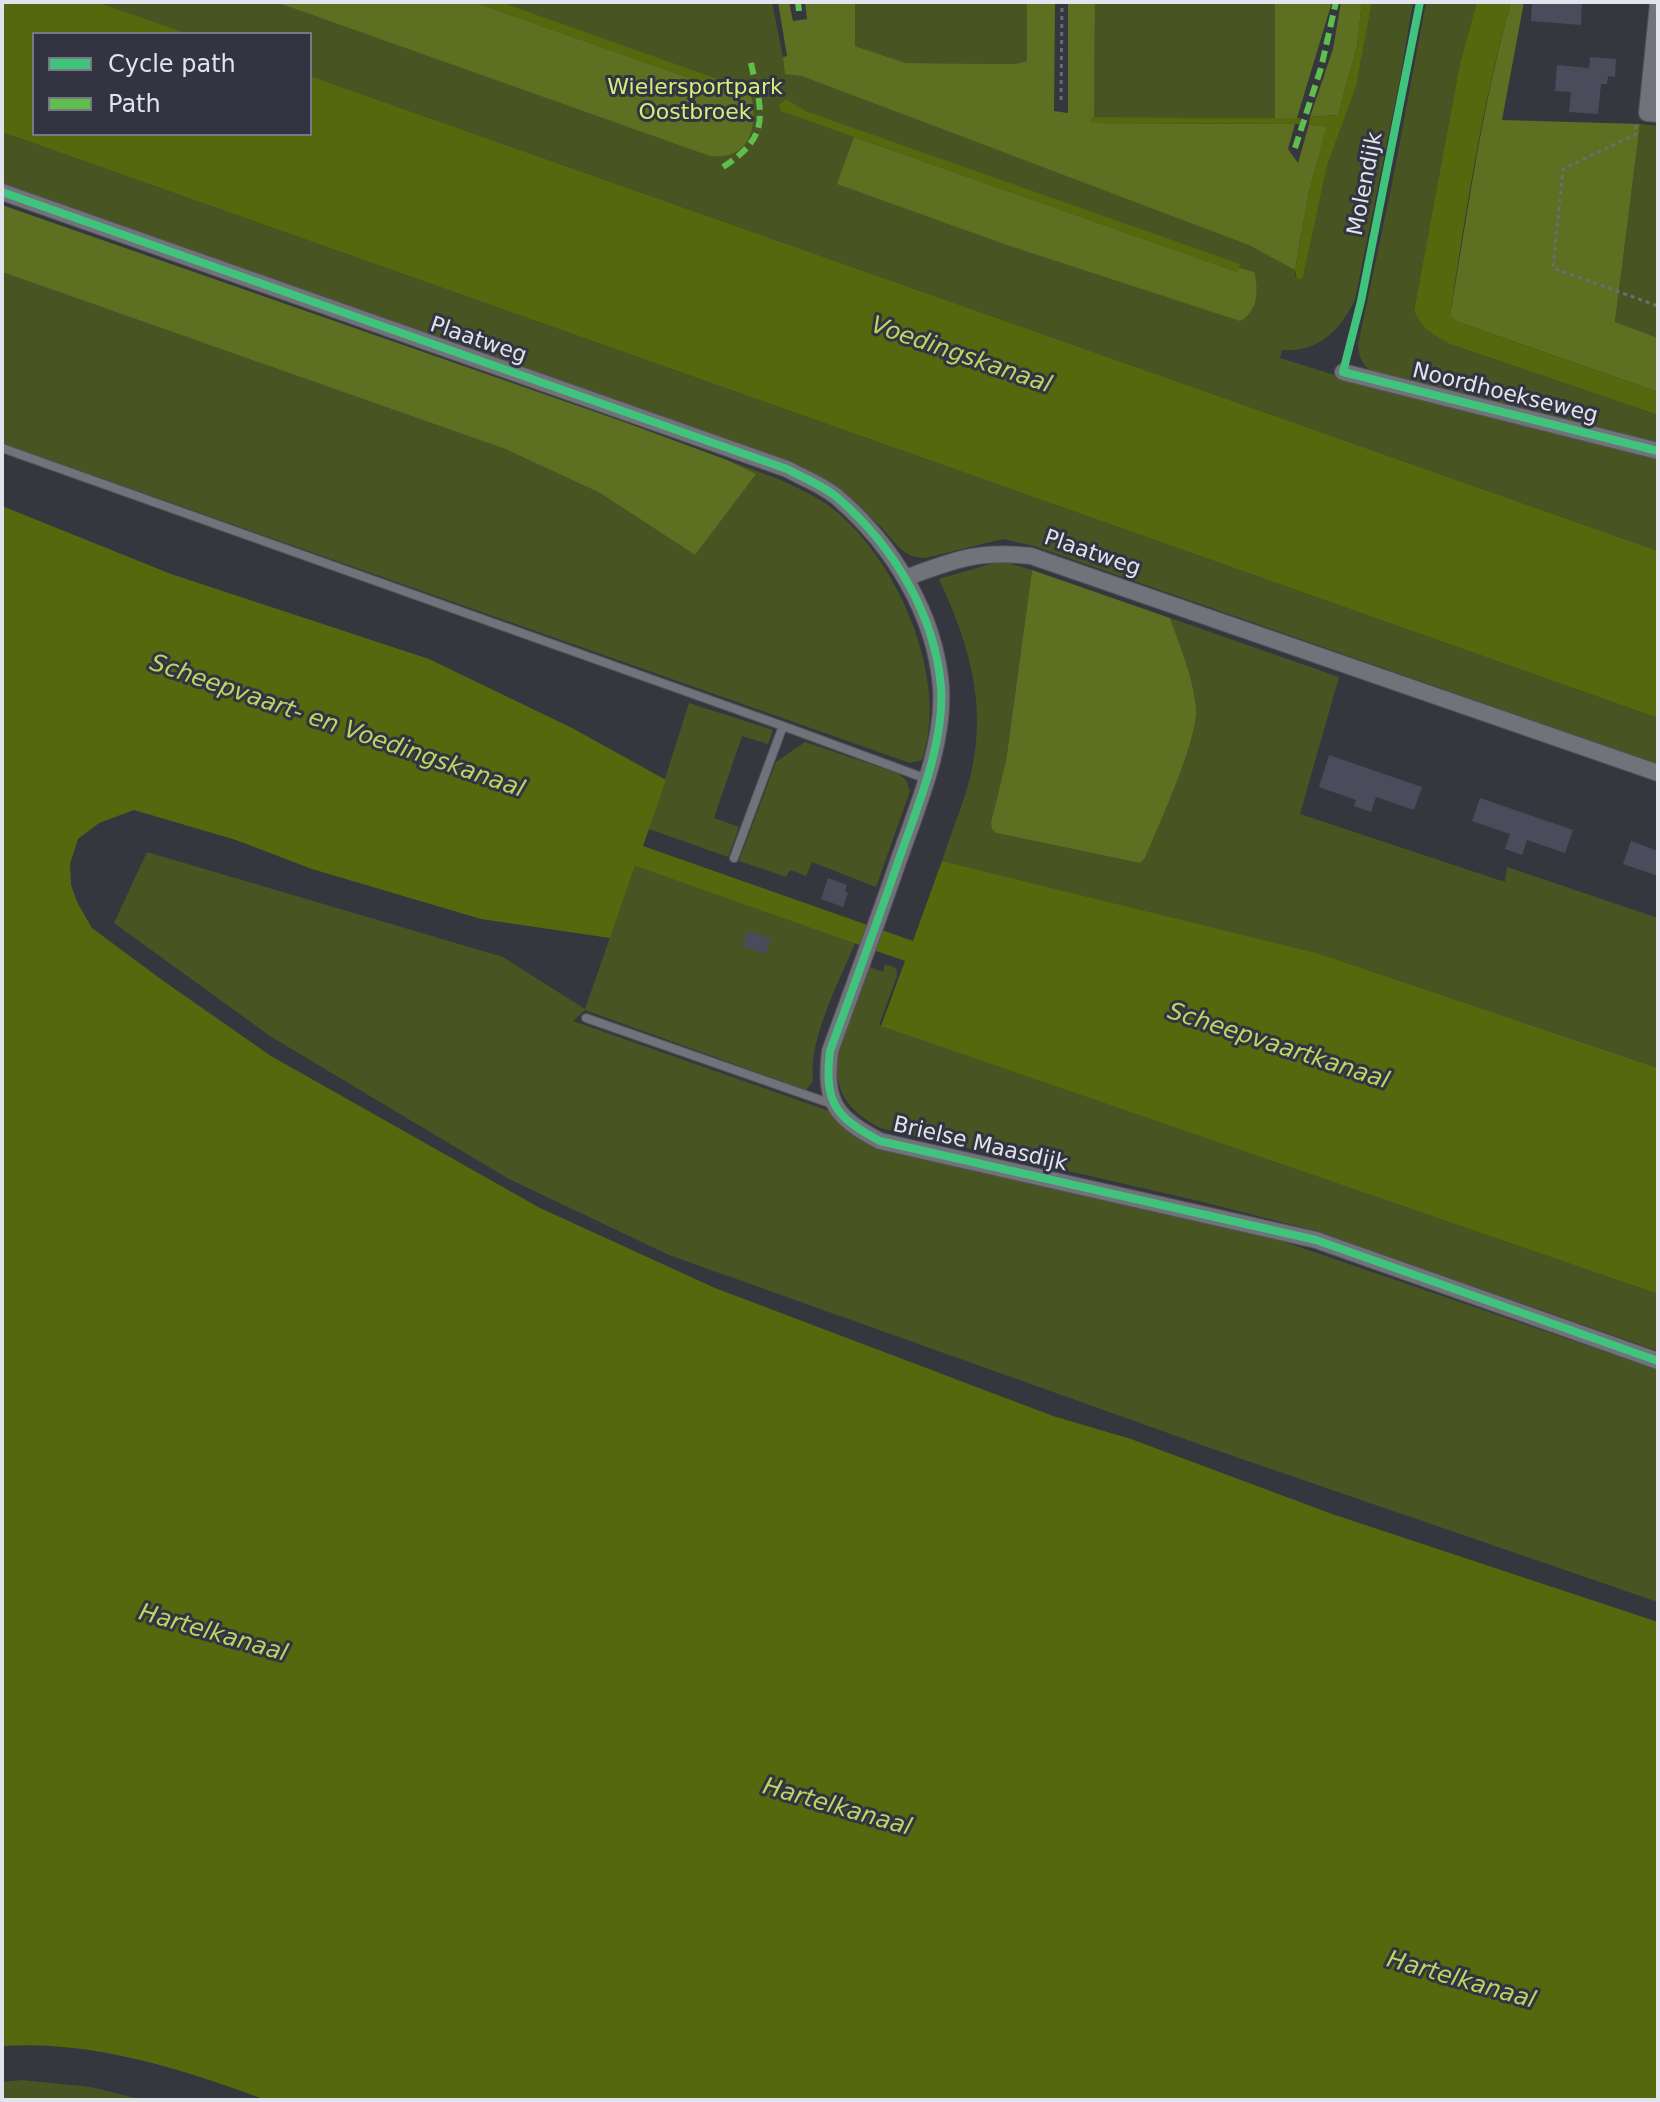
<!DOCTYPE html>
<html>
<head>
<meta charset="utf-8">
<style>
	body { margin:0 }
	#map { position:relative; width:1660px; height:2102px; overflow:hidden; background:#36363e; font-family:"DejaVu Sans",sans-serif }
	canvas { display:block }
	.frame { position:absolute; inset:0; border:4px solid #e3e3ed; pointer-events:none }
	.legend { position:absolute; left:32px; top:32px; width:280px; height:104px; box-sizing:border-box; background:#333342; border:2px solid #797986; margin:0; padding:10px 14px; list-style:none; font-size:24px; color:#e3e3ed }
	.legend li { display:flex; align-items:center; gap:16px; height:40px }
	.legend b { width:40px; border:2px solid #797986 }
</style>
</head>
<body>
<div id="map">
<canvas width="1660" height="2102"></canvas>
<div class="frame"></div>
<ul class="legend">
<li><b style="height:10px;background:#40c37c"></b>Cycle path</li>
<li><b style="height:10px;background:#5fbe4e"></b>Path</li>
</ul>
</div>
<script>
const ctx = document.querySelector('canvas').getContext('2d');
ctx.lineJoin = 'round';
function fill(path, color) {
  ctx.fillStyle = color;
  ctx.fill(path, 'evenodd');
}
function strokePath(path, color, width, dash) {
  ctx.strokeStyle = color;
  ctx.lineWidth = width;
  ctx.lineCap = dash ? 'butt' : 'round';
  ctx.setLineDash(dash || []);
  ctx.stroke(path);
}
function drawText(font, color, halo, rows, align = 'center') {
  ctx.font = font + ' "DejaVu Sans",sans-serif';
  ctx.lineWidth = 6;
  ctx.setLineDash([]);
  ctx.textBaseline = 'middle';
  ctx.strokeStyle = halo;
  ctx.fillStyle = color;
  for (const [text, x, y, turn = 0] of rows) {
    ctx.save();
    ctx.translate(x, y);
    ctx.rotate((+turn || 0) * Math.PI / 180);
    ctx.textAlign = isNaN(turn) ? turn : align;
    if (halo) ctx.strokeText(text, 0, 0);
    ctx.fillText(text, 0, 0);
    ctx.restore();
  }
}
fill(new Path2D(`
	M97,2H772L783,57L1297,248L1295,276L1301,279L1327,166L1356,87L1372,2H1413L1400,79L1355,299C1341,330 1318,353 1282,350L1280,358L1354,381L1658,457V551L310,76V34H189Z
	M855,2H1027V61L1015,64L906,63L855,46Z
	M1095,2H1275V118L1094,117Z
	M1426,2H1477L1460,63L1414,311C1422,329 1433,334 1450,344L1658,415V446L1381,377C1366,369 1359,362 1358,345L1393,179Z
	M1640,124L1658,126V338L1615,323Z
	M2,132L1658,718V764L1034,546L1003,539L925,558C902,557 897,544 882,528C848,494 812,473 768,453L2,184Z
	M2,272L505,449L600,493L695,555L755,474L727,460C762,473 797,484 828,505C895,553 951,679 922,760L910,763L2,443Z
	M1001,561L1032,570L1006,761L991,822L996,833L1140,863L1145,858C1159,822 1199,743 1196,707C1193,676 1180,646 1170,618L1339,677L1300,814L1505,882L1507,867L1658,918V1068L1317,953L942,861C949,838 959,815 966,792C990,715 972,650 939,579Z
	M689,703L773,730L768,744L742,736L714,818L739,827L728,857L649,829Z
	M805,742L897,773L906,780L910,791L876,887L812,862L806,876L790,870L786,877L739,861L776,762Z
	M147,852L503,957L585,1009L635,866L855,943C839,982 808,1040 813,1081L806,1090L585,1010L573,1021L829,1111L848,1132L872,1143L1247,1229L1658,1370V1602L1210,1448L669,1255L509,1179L415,1123L270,1036L114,923Z
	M885,964L896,968L897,976L879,1025L1658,1294V1351L1316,1231L1199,1201L880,1128C849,1111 834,1093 837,1055L867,966L883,972Z
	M22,2080L91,2087L143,2100H2V2082Z`), '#485522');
fill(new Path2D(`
	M276,2H473L726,91L728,87L751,94C758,127 751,160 710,156Z
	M778,2H789L793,21L807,19L805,2H855V46L906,63L1015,64L1027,61V2H1055L1054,111L1068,113V2H1095L1094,117L1091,118V123L1295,124L1288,149L1298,163L1309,124L1327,127L1309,192L1295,270L1249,245L802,76L785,74L783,57L787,56Z
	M1275,2H1332L1297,118H1275Z
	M1341,2H1362L1357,47L1338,115L1310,117L1333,49Z
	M1511,2H1524L1502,120L1640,124L1615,322L1658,338V392L1458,322L1450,316C1468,211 1482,105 1511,2Z
	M854,137L1237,272L1239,268L1254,272C1259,289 1258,312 1240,321L1007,245L837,184Z
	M2,205L627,423L727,460L756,474L695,555L600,493L505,449L2,272Z
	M1032,570L1170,618C1180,646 1193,676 1196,707C1199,740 1159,824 1145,858L1140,863L996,833L992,829L991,822L1006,761Z`), '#5d6f20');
fill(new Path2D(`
	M2,2H97L189,34H34V134H310V76L1658,551V718L2,132Z
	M473,2H500L729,83L726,91Z
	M1362,2H1372L1356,87L1327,166L1303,276L1301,279H1297L1295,270L1309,192L1326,127L1309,124L1310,117L1338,115L1357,47Z
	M1477,2H1511C1482,104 1466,211 1450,316L1458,322L1658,392V415L1450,344C1432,334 1422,329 1414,311L1460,63Z
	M786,99L805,111L1240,264L1237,272L781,111L779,105Z
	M1091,117L1297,118H1300V124L1091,123Z
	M2,506L171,574L429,659L572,728L666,780L643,846L913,941L942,861L1317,953L1658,1068V1294L881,1026L905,961L635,866L610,938L481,919L312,869L236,840L134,810L99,823L78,839L70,864L71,885L78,904L92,928L162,980L271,1056L540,1208L715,1288L1053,1416L1131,1439L1332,1514L1658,1622V2100H266C182,2069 93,2040 2,2046Z`), '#56680e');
fill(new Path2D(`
	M1532,2H1582L1581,25L1531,21Z
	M1590,57L1616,59L1615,77L1608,76L1607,84H1601L1598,114L1569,112L1571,92L1555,91L1557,65L1589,68Z
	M1329,755L1422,787L1414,810L1376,797L1371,812L1354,806L1356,800L1319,787Z
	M1480,798L1573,830L1565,853L1527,840L1522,855L1505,849L1510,834L1472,821Z
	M1631,841L1658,851V876L1623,864Z
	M828,878L847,885L845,892L848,893L843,907L821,899Z
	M748,931L771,939L765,954L742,946Z`), '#4b4b5c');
const service = new Path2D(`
	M2,448L783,726
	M734,858L783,726L927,779
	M586,1018L832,1104`);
const minor = new Path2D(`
	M1658,4L1647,113L1658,114
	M2,192L787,469C803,478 825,486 839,499C893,546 935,614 941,687C945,744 916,810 898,862C876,926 853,988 830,1051C824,1103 835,1117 880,1141L1316,1240L1658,1361
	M1343,372L1658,451
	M905,578C955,560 977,550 1031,556L1658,773`);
strokePath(service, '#52525a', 10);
strokePath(minor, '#52525a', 18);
strokePath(new Path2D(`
	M1061,100L1062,2
	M1636,125V134L1563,169L1553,268L1658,306`), '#6c6c72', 3, [4, 4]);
strokePath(service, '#72727a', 8);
strokePath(minor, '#72727a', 16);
strokePath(new Path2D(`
	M798,2L799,11
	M1295,148L1321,68L1336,2
	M723,167C775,134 760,109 750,58`), '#5fbe4e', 6, [12, 6]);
strokePath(new Path2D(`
	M1420,2L1361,301L1343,372L1658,451
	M2,192L787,469C803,478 825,486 839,499C893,546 935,614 941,687C945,744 916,810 898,862C876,926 853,988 830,1051C824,1103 835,1117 880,1141L1316,1240L1658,1361`), '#40c37c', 8);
drawText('22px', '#d0f07b', '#333342', [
	["Wielersportpark",695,88],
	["Oostbroek",695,113]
]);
drawText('22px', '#e3e3ed', '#333342', [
	["Molendijk",1366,184,-79],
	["Plaatweg",478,341,19],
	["Noordhoekseweg",1505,394,14],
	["Plaatweg",1092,554,19],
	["Brielse Maasdijk",980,1145,13]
]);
drawText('italic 24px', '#b9d863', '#333342', [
	["Voedingskanaal",961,356,19],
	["Scheepvaart- en Voedingskanaal",337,727,19],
	["Scheepvaartkanaal",1278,1047,18],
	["Hartelkanaal",213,1634,16],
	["Hartelkanaal",837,1808,16],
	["Hartelkanaal",1461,1981,16]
]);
</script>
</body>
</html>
